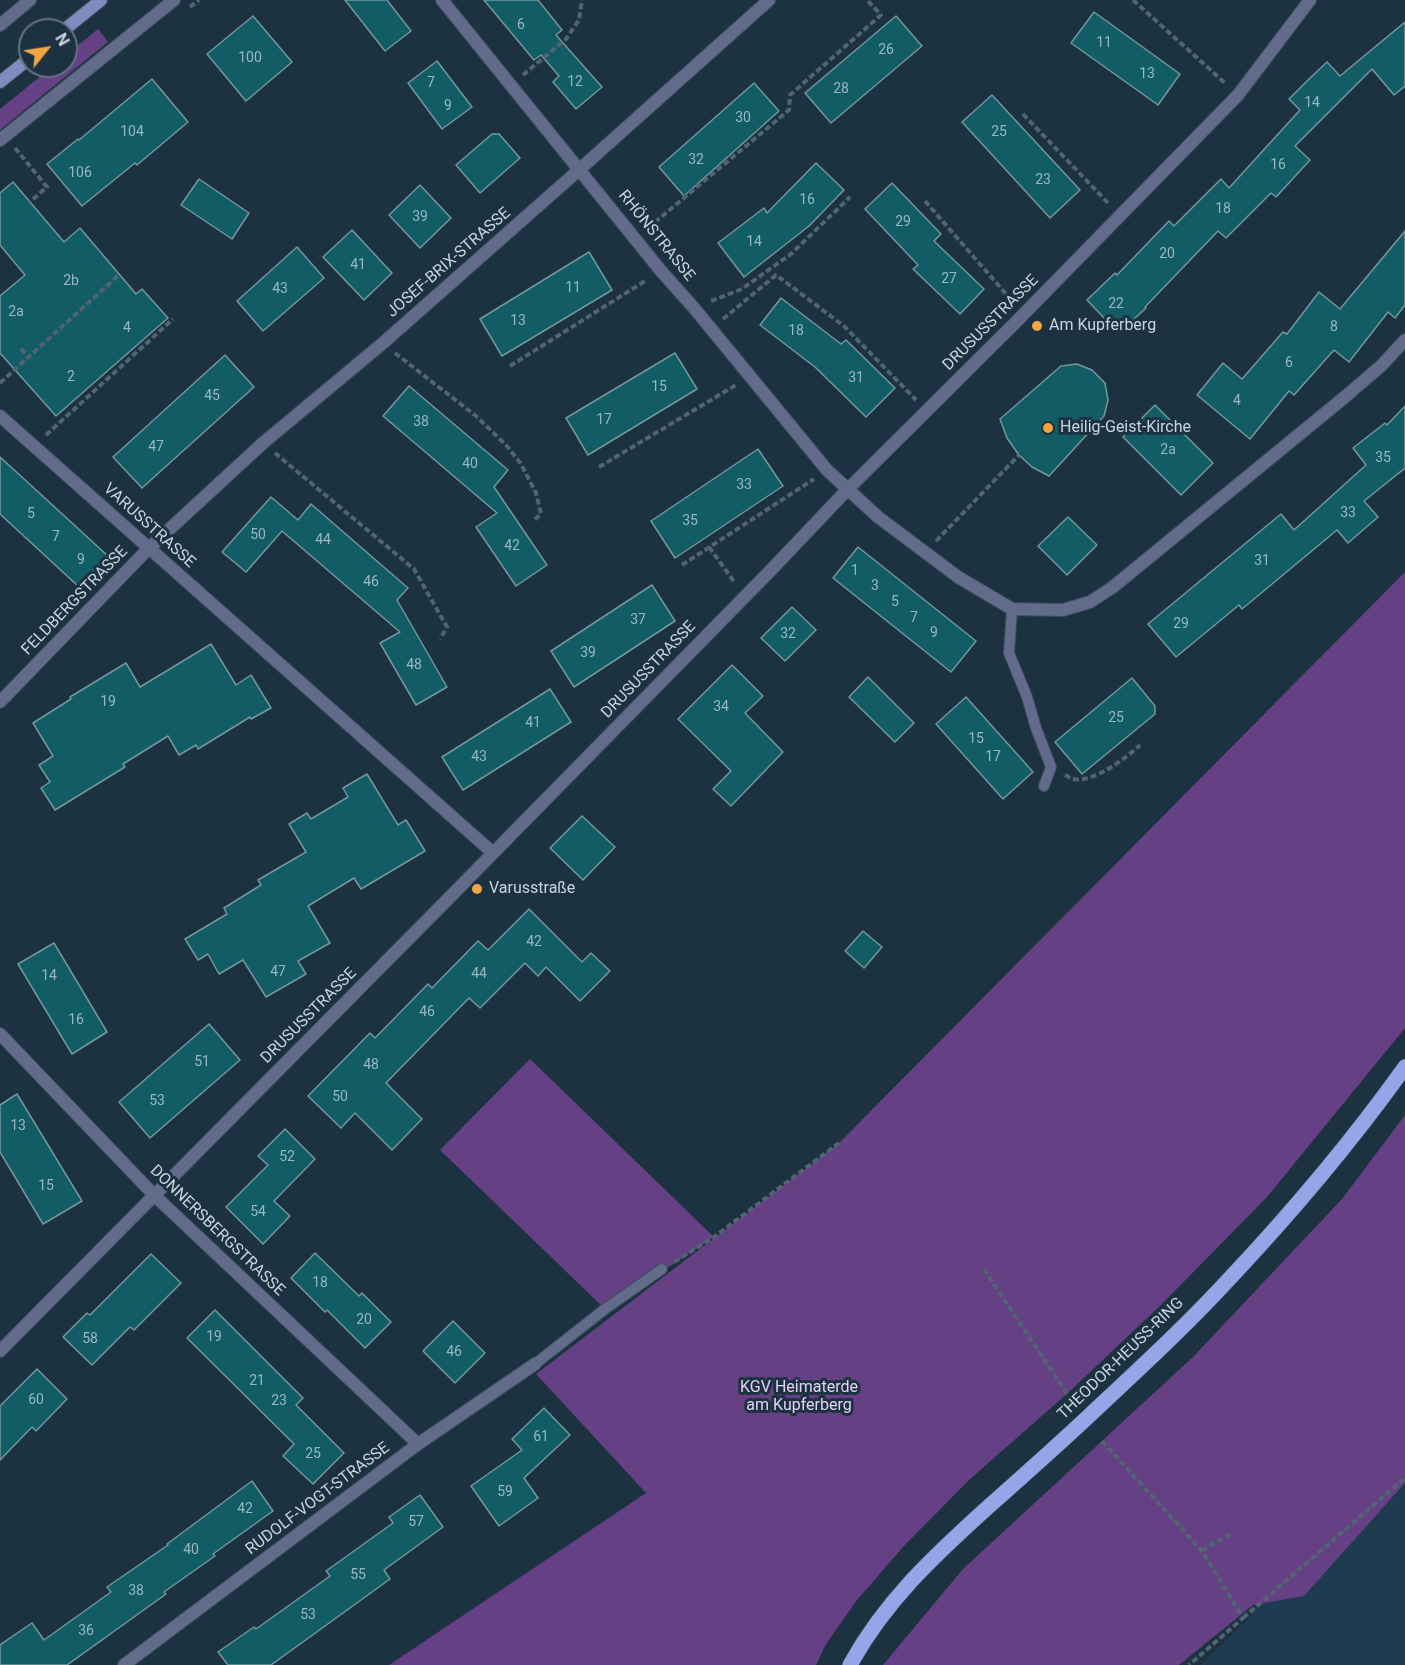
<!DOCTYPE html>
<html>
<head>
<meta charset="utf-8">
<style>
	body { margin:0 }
	#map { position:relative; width:1405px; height:1665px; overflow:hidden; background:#1c3241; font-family:Roboto,sans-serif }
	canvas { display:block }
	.north { position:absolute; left:18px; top:18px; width:60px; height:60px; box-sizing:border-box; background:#1c3241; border:2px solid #617380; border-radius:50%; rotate:60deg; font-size:16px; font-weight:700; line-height:24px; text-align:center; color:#c8d5df }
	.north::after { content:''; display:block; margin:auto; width:21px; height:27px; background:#f2a541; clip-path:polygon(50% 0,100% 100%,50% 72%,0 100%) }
</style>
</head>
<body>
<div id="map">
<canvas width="1405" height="1665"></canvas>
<div class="north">N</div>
</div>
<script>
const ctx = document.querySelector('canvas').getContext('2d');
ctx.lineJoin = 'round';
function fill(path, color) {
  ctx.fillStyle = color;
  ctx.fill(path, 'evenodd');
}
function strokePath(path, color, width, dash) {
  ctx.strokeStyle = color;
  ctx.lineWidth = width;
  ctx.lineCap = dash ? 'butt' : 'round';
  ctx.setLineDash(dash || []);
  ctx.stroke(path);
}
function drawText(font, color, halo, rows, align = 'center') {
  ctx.font = font + ' Roboto,sans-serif';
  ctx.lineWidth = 6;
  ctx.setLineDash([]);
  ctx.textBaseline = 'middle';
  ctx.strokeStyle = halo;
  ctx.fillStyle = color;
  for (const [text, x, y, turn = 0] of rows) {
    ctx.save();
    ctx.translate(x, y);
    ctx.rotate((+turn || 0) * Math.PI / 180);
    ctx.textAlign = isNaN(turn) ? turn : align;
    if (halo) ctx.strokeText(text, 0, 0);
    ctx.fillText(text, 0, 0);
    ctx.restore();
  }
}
fill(new Path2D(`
	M1405,1483V1665H1201L1252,1615L1253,1605L1304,1596Z`), '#1e3b4f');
fill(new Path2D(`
	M98,29L108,42L0,130V109L53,66H66V55Z
	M1405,572V1028L1267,1197L1162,1304L1069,1392L969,1480L903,1547L857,1600L826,1644L816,1665H389L646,1493L536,1374L839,1143Z
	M530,1059L714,1237L605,1309L440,1150Z
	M1405,1115V1483L1304,1596L1253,1605L1179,1665H883L963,1569L1193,1357L1342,1199Z`), '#664084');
const building = new Path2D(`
	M345,0H387L411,31L385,51Z
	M484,0H538L562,30L556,35L602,87L576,109L553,82L559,76L541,55L534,60Z
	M1094,12L1180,74L1158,105L1071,43Z
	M253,16L292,62L246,101L207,54Z
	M896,16L922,46L831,123L805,93Z
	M1405,22V86L1394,95L1372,69L1295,146L1310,160L1276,197L1271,193L1226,238L1218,231L1145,307L1146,308L1120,332L1104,318L1087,300L1115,273L1117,275L1169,221L1174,226L1221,179L1229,188L1300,110L1289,99L1308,80L1327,62L1340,76Z
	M437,61L472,107L442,129L408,83Z
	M152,79L188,122L137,165L135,163L82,206L47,164L78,139L79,140Z
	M754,83L779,111L684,196L659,167Z
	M992,95L1080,190L1050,218L962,122Z
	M492,134H499L520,158L480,193L456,165Z
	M816,163L844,190L809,226L744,277L718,243L764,208L767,213Z
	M199,179L249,213L232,239L181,205Z
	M13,182L64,242L80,228L136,294L142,289L168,318L56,416L0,353V296L25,275L0,245V193Z
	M892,183L941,234L934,241L984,289L960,314L913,269L918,265L865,209Z
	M420,185L451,218L420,248L389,215Z
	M352,230L392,273L364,300L323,257Z
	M1405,231V305L1395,318L1388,312L1349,362L1334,350L1294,395L1289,391L1250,439L1197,395L1223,363L1242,379L1283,332L1287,334L1319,292L1340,309Z
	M297,247L324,278L263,331L237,301Z
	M589,252L612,290L502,356L480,319Z
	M781,298L841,344L846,340L895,388L866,417L815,367L760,325Z
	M675,353L697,389L588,455L566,418Z
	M225,355L254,387L142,488L113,457Z
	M1077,364L1092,370L1105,383L1108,400L1104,416L1049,476L1032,467L1019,455L1007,438L1000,419L1061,366Z
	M409,386L508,470L494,487L547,565L516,586L476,527L497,513L383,416Z
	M1155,405L1213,463L1181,495L1123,437Z
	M1405,406V468L1364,501L1378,517L1348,543L1337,530L1242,609L1239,605L1176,657L1148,624L1281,514L1294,530L1366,465L1353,448L1385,423L1387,425Z
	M758,449L783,486L675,558L651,521Z
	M0,457L108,556L79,587L0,514Z
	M271,497L298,520L311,504L408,588L397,600L447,687L416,705L380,643L400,632L282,531L246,572L222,552Z
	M1068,517L1097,545L1067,575L1038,546Z
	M858,547L976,641L951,672L833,578Z
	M652,585L675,621L574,687L551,651Z
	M792,607L816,630L785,661L761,638Z
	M211,644L236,685L251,675L271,708L251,719L250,717L198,749L196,745L179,755L168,736L123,764L125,767L55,810L41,788L50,782L39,765L53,756L33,723L71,699L70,697L126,663L140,687Z
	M732,665L763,696L745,713L783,752L731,806L713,789L731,771L678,719Z
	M868,677L914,723L895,742L849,697Z
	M1132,678L1155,706V714L1082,774L1055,742Z
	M550,689L571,722L463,790L442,757Z
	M966,697L1033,772L1003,799L936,724Z
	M367,774L398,825L406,820L425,851L361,889L354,878L308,906L330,943L298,961L306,974L266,997L243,960L219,974L208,954L198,960L185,939L227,914L224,908L261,885L258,880L306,852L289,824L307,813L311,819L348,797L343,788Z
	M582,816L615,847L583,880L550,848Z
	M529,909L582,962L591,953L610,971L580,1001L546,967L538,976L525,963L480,1008L469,998L386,1083L422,1119L392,1150L355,1113L341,1128L308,1096L370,1033L375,1038L428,984L432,988L478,941L488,950Z
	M863,931L882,947L864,968L845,951Z
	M54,943L107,1032L72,1054L18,964Z
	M209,1024L240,1060L150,1138L119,1102Z
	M17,1094L82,1201L43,1224L0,1152V1105Z
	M285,1129L315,1159L274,1201L290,1216L263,1244L226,1207L268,1165L258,1156Z
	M315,1253L359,1296L362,1293L391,1322L365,1348L327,1310L325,1312L291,1278Z
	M151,1254L181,1283L134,1330L130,1327L92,1365L63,1337L87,1313L90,1315Z
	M215,1310L303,1398L296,1405L344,1453L313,1484L283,1456L294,1444L187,1338Z
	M453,1321L485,1353L455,1383L423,1351Z
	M37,1369L67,1399L36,1431L32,1427L0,1460V1406Z
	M544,1408L570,1435L524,1478L538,1498L499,1526L471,1486L522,1450L512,1439Z
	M252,1481L273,1511L213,1554L215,1556L164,1592L166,1594L67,1665H0V1645L32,1623L44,1640L111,1592L107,1587L168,1545L167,1544Z
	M420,1495L443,1527L384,1570L390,1579L271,1665H228L218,1652L254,1627L256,1629L330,1576L326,1571L393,1523L389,1517Z`);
fill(building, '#125d65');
strokePath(building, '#74979b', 1.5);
const service = new Path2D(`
	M1012,609L1009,653L1027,697L1036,728L1051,767L1044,786
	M535,1364L605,1309L662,1269`);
const minor = new Path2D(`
	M442,0L661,271L694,308L827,470L878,517L958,577L1012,609L1063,610L1090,602L1113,587L1346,396L1382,365L1405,340
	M0,25L30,0
	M0,140L174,0
	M0,416L492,852
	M0,702L149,548L263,443L383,343L580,169L769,0
	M0,1034L155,1196L418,1444
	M0,1351L451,896L771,570L848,489L1016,322L1238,95L1310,0
	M124,1665L418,1444L535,1364`);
const secondary = new Path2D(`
	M64,30L101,0
	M0,82L30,58`);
const primary = new Path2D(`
	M850,1665C885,1601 934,1556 987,1508C1022,1477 1057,1446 1091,1414C1139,1369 1187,1325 1231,1277C1293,1211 1352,1141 1405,1067`);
strokePath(service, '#3b4f5d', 12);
strokePath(minor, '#3b4f5d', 14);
strokePath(secondary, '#3b4f5d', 14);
strokePath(primary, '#3b4f5d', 16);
strokePath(new Path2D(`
	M1133,0L1226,84
	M190,7L199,0
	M523,75L566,39L579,20L582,0
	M1023,114L1109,204
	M15,148L47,187L30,202
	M925,201L1013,302
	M648,228L789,110L790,95L881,15L867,0
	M711,301L742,289L791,254L850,197
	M723,319L776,275L844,326L916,400
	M21,349L29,357
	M395,353L476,416L507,446L521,464L536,493L541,514L533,521
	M510,366L645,281
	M0,383L120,274
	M46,435L173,319
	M275,453L414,569L447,627L440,639
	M599,467L736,385
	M936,541L1019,455
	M709,547L735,583
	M682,565L814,479
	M1065,775C1068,776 1070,779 1073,779C1094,783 1126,758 1140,745
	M674,1262L714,1237L839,1143
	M984,1269L1069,1397
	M1102,1441L1202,1551L1243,1618L1189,1665
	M1202,1551L1232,1533
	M1243,1618L1405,1478`), '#516471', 4, [6, 3]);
strokePath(service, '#636b8b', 10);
strokePath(minor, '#636b8b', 12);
strokePath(secondary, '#808cbf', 12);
strokePath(primary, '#96a5e8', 15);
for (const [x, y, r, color] of [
	[1037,326,6,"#f2a541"],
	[1048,428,6,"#f2a541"],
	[477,889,6,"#f2a541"]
]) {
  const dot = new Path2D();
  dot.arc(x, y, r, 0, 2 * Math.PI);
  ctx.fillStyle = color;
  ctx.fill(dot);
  strokePath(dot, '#1c3241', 2);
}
drawText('14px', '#9ab7c0', null, [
	["6",521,25],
	["11",1104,43],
	["26",886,50],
	["100",250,58],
	["13",1147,74],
	["12",575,82],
	["7",431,83],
	["28",841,89],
	["14",1312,103],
	["9",448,106],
	["30",743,118],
	["104",132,132],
	["25",999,132],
	["32",696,160],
	["16",1278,165],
	["106",80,173],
	["23",1043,180],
	["16",807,200],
	["18",1223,209],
	["39",420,217],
	["29",903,222],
	["14",754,242],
	["20",1167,254],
	["41",358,265],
	["27",949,279],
	["2b",71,281],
	["11",573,288],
	["43",280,289],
	["22",1116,304],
	["2a",16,312],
	["13",518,321],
	["8",1334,327],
	["4",127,328],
	["18",796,331],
	["6",1289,363],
	["2",71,377],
	["31",856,378],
	["15",659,387],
	["45",212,396],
	["4",1237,401],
	["17",604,420],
	["38",421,422],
	["47",156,447],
	["2a",1168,450],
	["35",1383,458],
	["40",470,464],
	["33",744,485],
	["33",1348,513],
	["5",31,514],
	["35",690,521],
	["50",258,535],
	["7",56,537],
	["44",323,540],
	["42",512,546],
	["9",81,560],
	["31",1262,561],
	["1",855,571],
	["46",371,582],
	["3",875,586],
	["5",895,602],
	["7",914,618],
	["37",638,620],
	["29",1181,624],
	["9",934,633],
	["32",788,634],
	["39",588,653],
	["48",414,665],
	["19",108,702],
	["34",721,707],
	["25",1116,718],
	["41",533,723],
	["15",976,739],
	["43",479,757],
	["17",993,757],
	["42",534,942],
	["47",278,972],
	["44",479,974],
	["14",49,976],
	["46",427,1012],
	["16",76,1020],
	["51",202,1062],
	["48",371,1065],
	["50",340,1097],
	["53",157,1101],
	["13",18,1126],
	["52",287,1157],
	["15",46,1186],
	["54",258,1212],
	["18",320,1283],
	["20",364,1320],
	["19",214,1337],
	["58",90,1339],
	["46",454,1352],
	["21",257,1381],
	["60",36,1400],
	["23",279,1401],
	["61",541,1437],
	["25",313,1454],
	["59",505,1492],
	["42",245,1509],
	["57",416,1522],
	["40",191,1550],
	["55",358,1575],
	["38",136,1591],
	["53",308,1615],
	["36",86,1631]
]);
drawText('16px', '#c8d5df', '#1c3241', [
	["RHÖNSTRASSE",656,236,51],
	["JOSEF-BRIX-STRASSE",449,263,-41],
	["DRUSUSSTRASSE",991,323,-45],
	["VARUSSTRASSE",149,526,42],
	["FELDBERGSTRASSE",75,601,-46],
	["DRUSUSSTRASSE",649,670,-46],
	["DRUSUSSTRASSE",309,1016,-45],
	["DONNERSBERGSTRASSE",217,1231,44],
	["THEODOR-HEUSS-RING",1121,1359,-44],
	["RUDOLF-VOGT-STRASSE",318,1499,-37]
]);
drawText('16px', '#c8d5df', '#1c3241', [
	["Am Kupferberg",1049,326],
	["Heilig-Geist-Kirche",1060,428],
	["Varusstraße",489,889]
], 'left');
drawText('16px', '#e5d0f8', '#1c3241', [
	["KGV Heimaterde",799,1388],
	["am Kupferberg",799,1406]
]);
</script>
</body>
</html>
